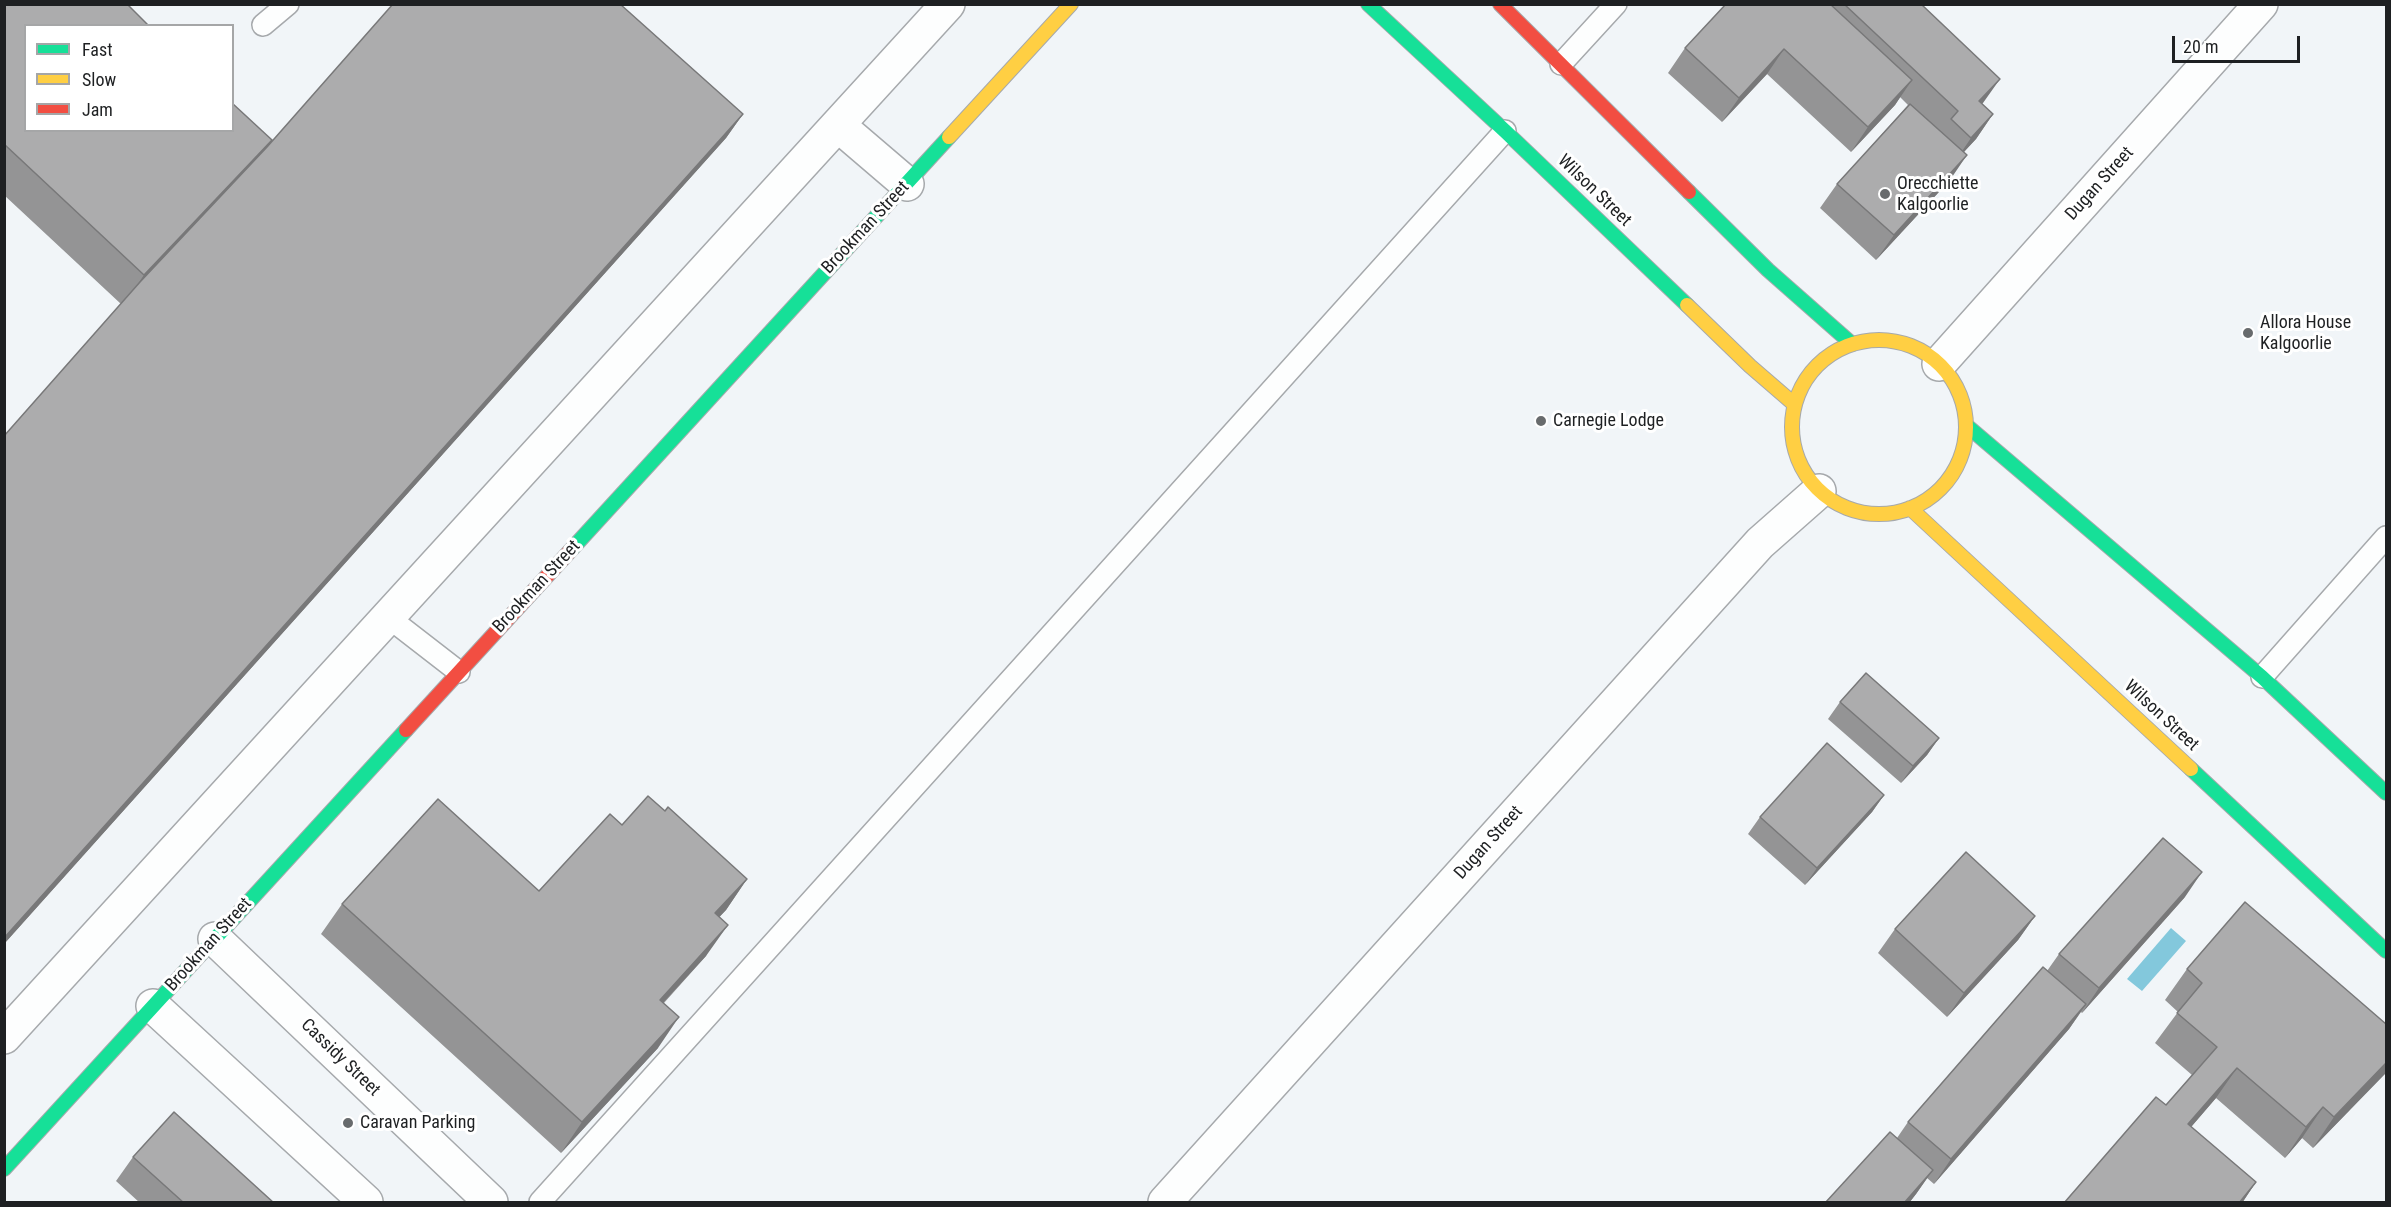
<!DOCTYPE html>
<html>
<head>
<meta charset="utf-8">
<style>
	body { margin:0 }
	#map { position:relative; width:2391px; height:1207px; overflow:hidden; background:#f1f5f8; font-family:"Roboto Condensed",sans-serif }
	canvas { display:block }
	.frame { position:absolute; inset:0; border:6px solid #1e2022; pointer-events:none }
	.legend { position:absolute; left:24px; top:24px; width:210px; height:108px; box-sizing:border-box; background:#fff; border:2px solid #a5a6a7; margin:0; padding:8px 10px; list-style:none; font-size:18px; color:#1e2022 }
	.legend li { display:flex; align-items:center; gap:12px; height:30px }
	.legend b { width:30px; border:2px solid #a5a6a7 }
	.scale { position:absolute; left:2172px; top:36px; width:128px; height:27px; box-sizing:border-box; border:3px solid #1e2022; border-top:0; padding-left:8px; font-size:18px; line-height:21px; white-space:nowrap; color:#1e2022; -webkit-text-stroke:4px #fff; paint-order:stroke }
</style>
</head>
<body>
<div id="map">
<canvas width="2391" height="1207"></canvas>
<div class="frame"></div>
<ul class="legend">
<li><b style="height:8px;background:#16e098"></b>Fast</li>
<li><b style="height:8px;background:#ffcf43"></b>Slow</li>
<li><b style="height:8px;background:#f24e42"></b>Jam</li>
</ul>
<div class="scale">20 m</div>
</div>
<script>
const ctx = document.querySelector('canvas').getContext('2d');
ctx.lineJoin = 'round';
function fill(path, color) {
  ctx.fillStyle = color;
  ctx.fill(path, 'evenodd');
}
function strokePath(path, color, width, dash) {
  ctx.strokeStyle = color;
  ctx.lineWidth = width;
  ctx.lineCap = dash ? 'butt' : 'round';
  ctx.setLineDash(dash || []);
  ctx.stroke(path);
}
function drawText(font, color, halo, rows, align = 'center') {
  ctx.font = font + ' "Roboto Condensed",sans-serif';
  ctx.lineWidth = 6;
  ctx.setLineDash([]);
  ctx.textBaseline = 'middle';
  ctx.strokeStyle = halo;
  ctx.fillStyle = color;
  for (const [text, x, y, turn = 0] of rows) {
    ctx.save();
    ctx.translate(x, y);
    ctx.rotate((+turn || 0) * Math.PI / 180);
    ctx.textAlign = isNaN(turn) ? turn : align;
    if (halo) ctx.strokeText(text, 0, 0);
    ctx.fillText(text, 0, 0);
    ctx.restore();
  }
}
fill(new Path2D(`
	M2171,928L2186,941L2142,991L2127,979Z`), '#83c8dc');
const lane = new Path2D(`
	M263,25L288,4
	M1561,64L1616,4
	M388,617L459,672
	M2262,677L2386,537
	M540,1202L1505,131`);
const street = new Path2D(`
	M838,125L907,184
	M1939,364L2261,4
	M215,939L491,1202
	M153,1006L366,1202
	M4,1037L948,4
	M1165,1202L1760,543L1819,491`);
const fast = new Path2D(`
	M1368,4L1505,131L1687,305
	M1689,192L1768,270L1852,344
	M1966,425L2262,677L2386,793
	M570,551L949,137
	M2191,769L2386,951
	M4,1169L406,730`);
const slow = new Path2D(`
	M949,137L1071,4
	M1687,305L1750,366L1794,404
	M1792 427a87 87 0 1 1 174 0a87 87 0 1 1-174 0Z
	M1910,508L2191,769`);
const jam = new Path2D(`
	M1500,4L1689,192
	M406,730L570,551`);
strokePath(lane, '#a6a9ac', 24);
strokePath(street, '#a6a9ac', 36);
strokePath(fast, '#a6a9ac', 16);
strokePath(slow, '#a6a9ac', 16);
strokePath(jam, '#a6a9ac', 16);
strokePath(lane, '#fdfefe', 21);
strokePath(street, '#fdfefe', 33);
strokePath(fast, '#16e098', 14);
strokePath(slow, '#ffcf43', 14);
strokePath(jam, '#f24e42', 14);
fill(new Path2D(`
	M4,4L272,140L267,147L743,114L726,138L4,944V436L121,304L4,195Z
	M1726,4H1921L1982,104L1993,114L1976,139L1963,152L1950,180L1876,260L1820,208L1837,184L1908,105L1900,97L1895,105L1851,152L1767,74L1722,122L1668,73L1685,48Z
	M1840,702L1939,738L1927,755L1901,783L1828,719Z
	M1884,795L1872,812L1805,885L1748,834L1760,817Z
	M665,811L747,879L726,910L719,917L706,956L664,1003L658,1048L561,1153L321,934L342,904L539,891Z
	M2185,897L2082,1013L2081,1012L2069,1029L1934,1184L1927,1178L1916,1194L1909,1203H1825L1897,1138L1908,1122L2047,971L2059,954Z
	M2035,916L2018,940L1947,1017L1878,953L1895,929Z
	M2187,969L2386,1024V1072L2313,1148L2302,1138L2285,1158L2216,1098L2191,1127L2256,1182L2242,1203H2064L2166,1105L2192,1075L2155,1043L2178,1012L2165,1000Z
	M133,1157L274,1203H140L116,1181Z`), '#949495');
fill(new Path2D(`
	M1784,49L1767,74L1722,122L1739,98Z
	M2000,79L1983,103L1962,126L1979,101Z
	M1912,80L1895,105L1851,152L1868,127Z
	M743,114L726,138L4,944V938Z
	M1993,114L1976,139L1954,163L1971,138Z
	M272,140L250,171L123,306L144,275Z
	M1967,155L1950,180L1876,260L1894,235Z
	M1939,738L1927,755L1901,783L1913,766Z
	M1884,795L1872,812L1805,885L1817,868Z
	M2202,872L2185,897L2082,1013L2099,988Z
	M747,879L726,910L694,944L715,913Z
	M2035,916L2018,940L1947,1017L1964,993Z
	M728,925L706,956L638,1030L660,1000Z
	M2086,1004L2069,1029L1934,1184L1951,1159Z
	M679,1017L658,1048L561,1153L582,1122Z
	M2386,1063V1073L2313,1148L2334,1117Z
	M2237,1068L2216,1098L2167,1155L2188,1124Z
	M2323,1107L2302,1138L2285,1158L2306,1127Z
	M1933,1170L1916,1194L1909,1203H1904Z
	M2256,1182L2242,1203H2239Z`), '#787879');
const building = new Path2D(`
	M4,4H127L149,26H26V130H232V103L272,140L144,275L4,144Z
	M393,4H620L743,114L4,938V436L140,282L267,147Z
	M1726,4H1830L1912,80L1868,127L1784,49L1739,98L1685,48Z
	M1844,4H1921L2000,79L1979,101L1993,114L1971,138L1951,119L1958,111Z
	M1910,104L1967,155L1894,235L1837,184Z
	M1866,673L1939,738L1913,766L1840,702Z
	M1827,743L1884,795L1817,868L1760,817Z
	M648,796L665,811L668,807L747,879L715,913L728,925L660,1000L679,1017L582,1122L342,904L438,799L539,891L610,814L622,825Z
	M2163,838L2202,872L2099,988L2059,954Z
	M1966,852L2035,916L1964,993L1895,929Z
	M2245,902L2386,1024V1063L2334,1117L2323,1107L2306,1127L2237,1068L2188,1124L2256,1182L2239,1203H2064L2156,1097L2166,1105L2217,1047L2177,1013L2202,983L2187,969Z
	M2043,967L2086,1004L1951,1159L1908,1122Z
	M174,1112L274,1203H184L133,1157Z
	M1890,1132L1933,1170L1904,1203H1825Z`);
fill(building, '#acacad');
strokePath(building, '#787879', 1.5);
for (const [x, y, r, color] of [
	[1885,194,6,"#686b6d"],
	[2248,333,6,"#686b6d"],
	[1541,421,6,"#686b6d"],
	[348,1123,6,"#686b6d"]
]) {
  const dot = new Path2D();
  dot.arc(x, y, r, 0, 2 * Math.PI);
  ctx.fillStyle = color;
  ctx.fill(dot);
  strokePath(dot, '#fff', 2);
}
drawText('18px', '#1e2022', '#fff', [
	["Orecchiette",1897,184],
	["Kalgoorlie",1897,205],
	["Allora House",2260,323],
	["Kalgoorlie",2260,344],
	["Carnegie Lodge",1553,421],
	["Caravan Parking",360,1123]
], 'left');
drawText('18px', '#1e2022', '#fff', [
	["Dugan Street",2100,184,-48],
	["Wilson Street",1594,191,44],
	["Brookman Street",866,228,-47],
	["Brookman Street",537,587,-47],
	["Wilson Street",2161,716,43],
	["Dugan Street",1489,843,-48],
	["Brookman Street",209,945,-48],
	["Cassidy Street",340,1058,44]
]);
</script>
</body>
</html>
